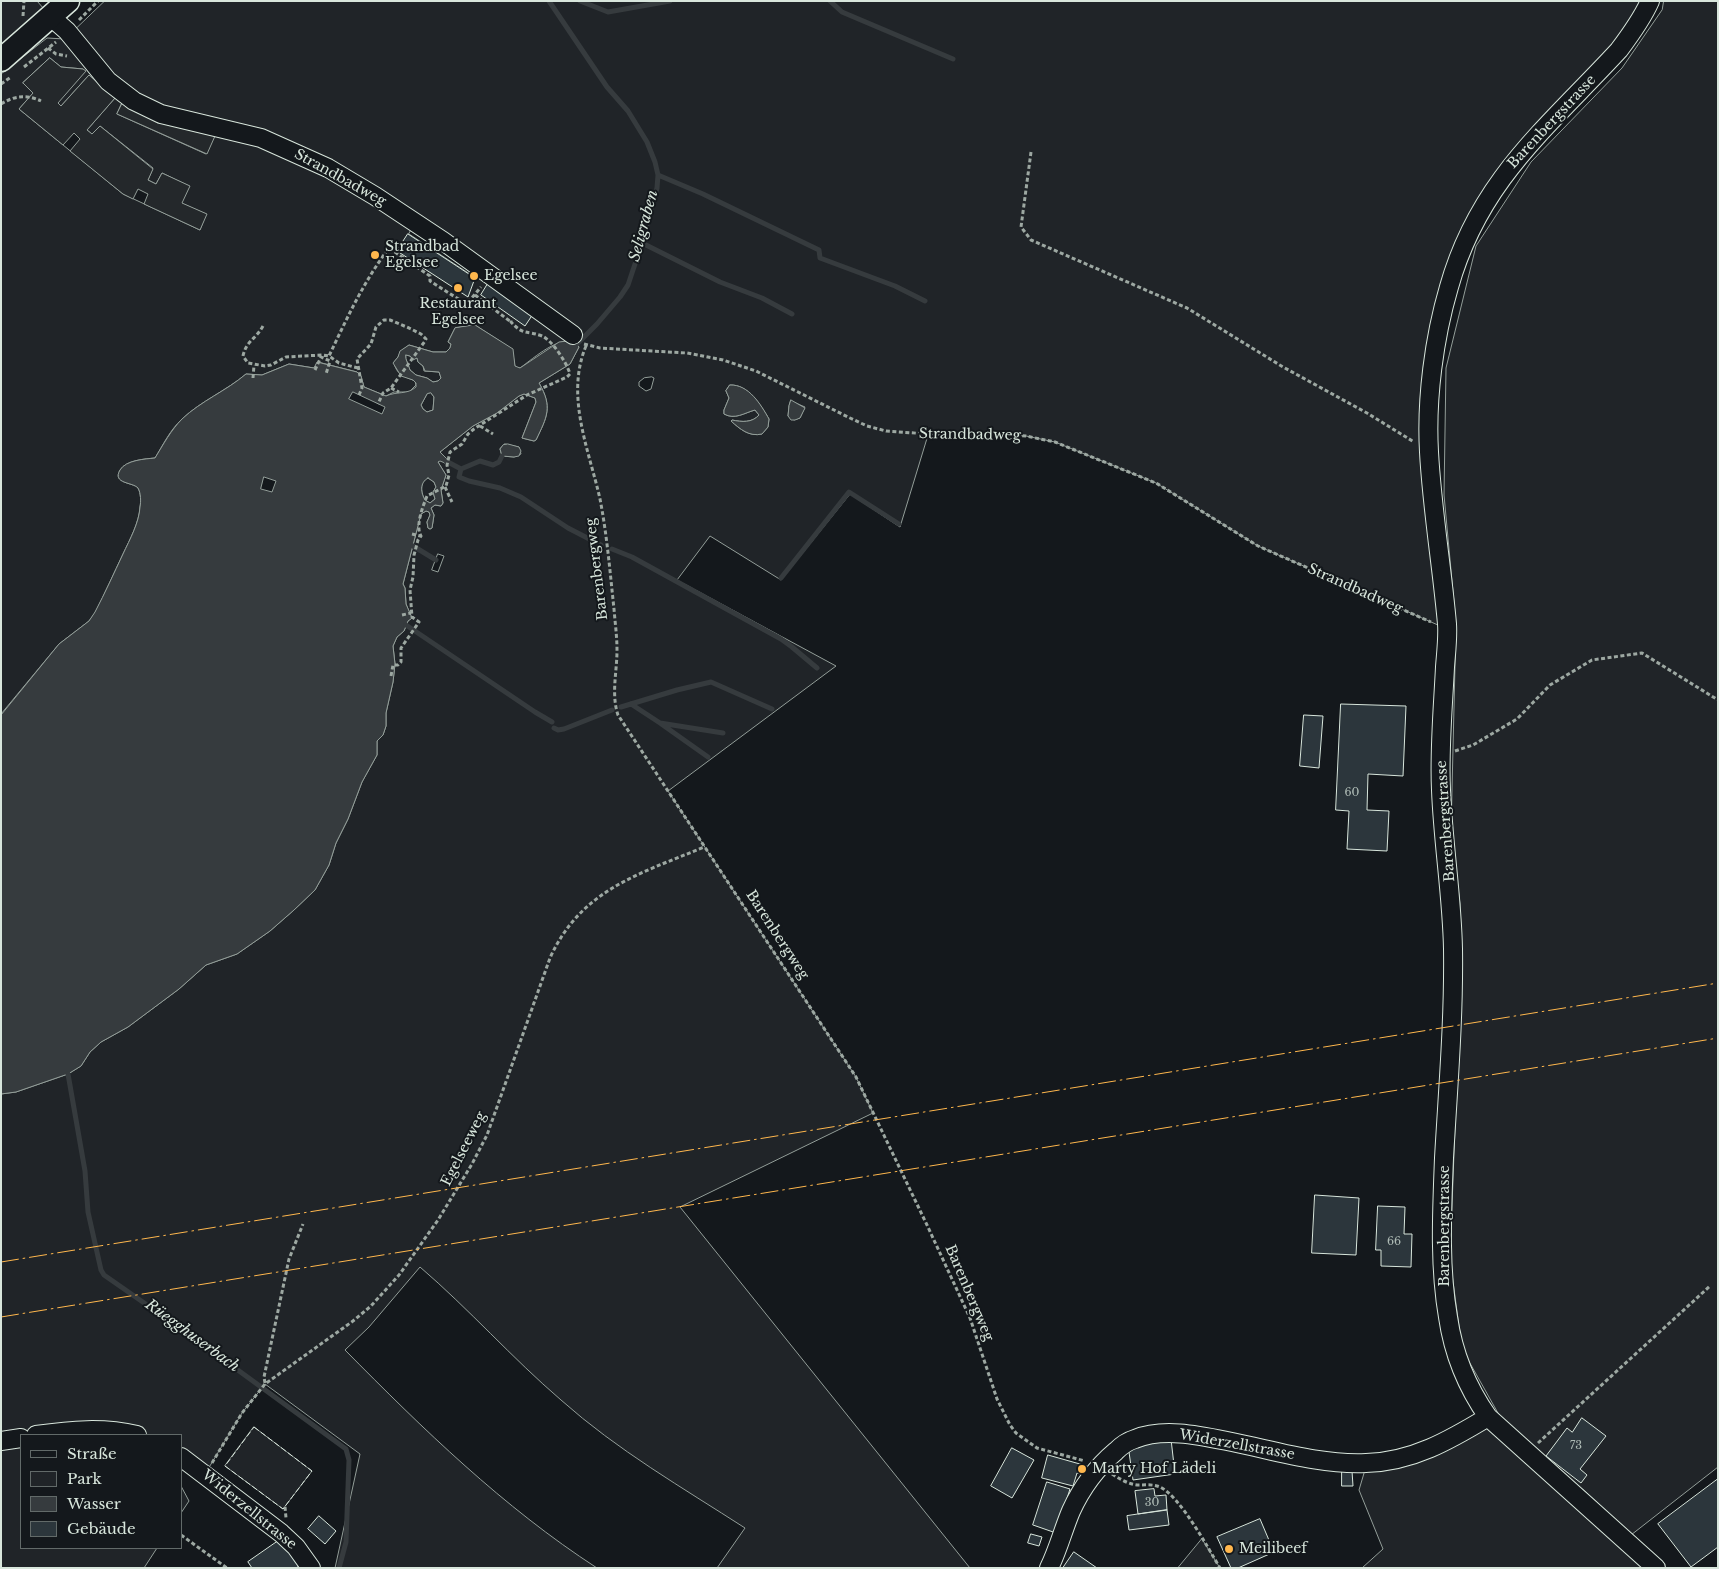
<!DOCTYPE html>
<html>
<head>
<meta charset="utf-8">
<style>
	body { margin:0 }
	#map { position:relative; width:1719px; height:1569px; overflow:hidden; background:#14181c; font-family:"Libre Baskerville",serif }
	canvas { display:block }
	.frame { position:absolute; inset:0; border:2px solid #d8e6dc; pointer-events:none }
	.legend { position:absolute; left:20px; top:1434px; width:162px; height:115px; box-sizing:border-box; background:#14181c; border:1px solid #626a69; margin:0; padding:6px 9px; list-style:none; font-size:15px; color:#d8e6dc }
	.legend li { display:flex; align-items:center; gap:10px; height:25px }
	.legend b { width:25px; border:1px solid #626a69 }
</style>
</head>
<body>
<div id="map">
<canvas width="1719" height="1569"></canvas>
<div class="frame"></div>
<ul class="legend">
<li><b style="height:6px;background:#14181c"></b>Straße</li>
<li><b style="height:14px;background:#202428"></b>Park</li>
<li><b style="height:14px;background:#363b3e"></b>Wasser</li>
<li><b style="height:14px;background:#2c363c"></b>Gebäude</li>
</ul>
</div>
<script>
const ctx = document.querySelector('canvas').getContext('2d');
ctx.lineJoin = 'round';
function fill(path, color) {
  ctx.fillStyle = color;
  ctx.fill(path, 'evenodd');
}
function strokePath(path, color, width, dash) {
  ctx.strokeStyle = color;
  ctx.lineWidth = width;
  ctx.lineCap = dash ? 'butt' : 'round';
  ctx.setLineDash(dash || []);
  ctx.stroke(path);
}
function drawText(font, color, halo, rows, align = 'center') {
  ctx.font = font + ' "Libre Baskerville",serif';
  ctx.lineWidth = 4;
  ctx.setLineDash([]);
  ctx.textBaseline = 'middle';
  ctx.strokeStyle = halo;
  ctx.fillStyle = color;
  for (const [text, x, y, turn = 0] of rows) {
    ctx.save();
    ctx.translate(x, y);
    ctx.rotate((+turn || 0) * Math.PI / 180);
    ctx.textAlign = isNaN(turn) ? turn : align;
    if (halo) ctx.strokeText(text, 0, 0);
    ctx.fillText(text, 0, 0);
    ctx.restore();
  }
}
const green = new Path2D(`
	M1,1H37L51,17L1,60Z
	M105,1H1650C1642,19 1631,34 1619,50C1580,92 1535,131 1501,178C1459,236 1440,306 1433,376C1430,401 1428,427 1429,452C1430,472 1433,492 1435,512C1439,551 1443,590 1447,629L1258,546L1156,483L1055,442L1026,436L1001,434L928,435L900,527L850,494L781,580L710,536L677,580L836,666L668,791L856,1077L873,1113L680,1207L970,1568H717L745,1528C683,1488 617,1450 561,1400C512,1358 469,1309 420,1267L369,1327L345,1350C423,1429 503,1507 597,1568H335L360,1454L265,1384L242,1413L205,1474L181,1457V1435H21V1548H157L144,1568H1V1094L16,1092L68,1074L81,1066L90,1052L101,1042L128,1027L179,989L206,965L237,954L270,931L294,910L315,890L329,865L336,843L348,819L362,782L377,755V741L383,735L386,726V713L393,682L395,664L393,646L397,637L404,631L408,621L412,618L406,604L405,588L403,584L421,514L426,511L429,512L430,515L427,522L428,528L430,529L432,528L434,515L431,508L435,505L441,506L443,503L441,490L446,475L438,462L440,460L445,463L447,459L440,452L473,426L497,413L519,396L524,394L535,398L536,402L522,438L534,441L536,440C547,417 553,407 539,383L570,364L579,347L577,344C561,333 534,358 520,368L515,367L512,349L475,325L455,328L448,342L451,344L450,348L446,352H433L409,345L401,351L398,357L394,362C396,375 404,376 415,381L416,385L409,392H394L386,396L364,387L361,376L357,372L318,362L314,368L289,364L262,375L246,374C226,391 201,401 182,419C170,430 163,445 155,458C145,459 126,460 120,470C112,484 133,482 138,488C141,493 141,502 140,507C139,523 130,539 123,554C114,573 105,593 95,613L89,621L59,644L1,714V74L47,38L65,39L89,67L123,100L117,114L206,154L219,127L261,138L282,146L328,168L353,182L490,274L580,341L585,336C543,306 501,277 458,247C411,215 365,182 315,156C287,142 256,131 226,123C195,115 160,113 133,95C109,78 92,53 76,29ZM50,58L61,67L83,69L85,71L57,103L61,106L89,75L115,98L87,130L92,134L100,126L153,168L148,180L156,184L162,173L189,186L181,203L206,214L200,230L123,194L19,109L33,93L23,83ZM413,227L477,270L473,276L409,234ZM652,377L654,378L651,389L646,391L639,386V382L644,378ZM730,385C748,384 761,405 769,419L768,427L762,434C749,437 740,429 731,421L732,420C742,422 752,423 759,415L755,410C744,413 735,420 724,414V410L729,398L726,391ZM791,401L805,407L800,418L794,420L788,416L789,406ZM505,444L519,447L521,454L514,457L502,456L500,449ZM438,554L444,556L438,572L432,570Z
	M1664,1H1718V1467L1631,1535L1589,1495L1503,1422L1462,1349L1450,1259L1458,1047L1460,904L1451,831L1456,624L1444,495L1446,368L1476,246L1531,162L1622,68L1662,10Z
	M406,355L410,356L412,358H417L418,362L423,366L424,371L439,372L441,378L438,381L433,382L427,378L416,375L410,370L406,359Z
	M431,393L434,397L433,410L427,412L423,409L421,405L427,394Z
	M428,478L434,482L436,487L433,492L435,499L430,503L425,500C421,493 419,482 428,478Z
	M1488,1417L1656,1568H1362L1383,1549L1359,1490L1367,1463L1380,1462Z
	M254,1427L312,1471L283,1509L225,1466Z
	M181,1486L189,1501L181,1513Z
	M1202,1539L1220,1568H1178Z`);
fill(green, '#202428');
strokePath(green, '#939e99', 1);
const parking = new Path2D(`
	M50,58L61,67L83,69L86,71L58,103L61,106L89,75L115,98L87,130L92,134L100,126L153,169L148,180L156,184L162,173L190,186L182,203L207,214L200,230L144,204L148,194L138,189L133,199L123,194L70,151L80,139L74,133L63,145L19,109L33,93L23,83Z
	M126,96L219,127L207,154L117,114Z`);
fill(parking, '#24282b');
strokePath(parking, '#939e99', 1);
const water = new Path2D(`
	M475,325L513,349L515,366L520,368L559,342L567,341L574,342L579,347L570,364L539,383C553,407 547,417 536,440L534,441L522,438L536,402L535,398L524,394L519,396L497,413L473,426L440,452L447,459L445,463L440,461L438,462L446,475L441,490L443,503L441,506L435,505L431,508L434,515L432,528L430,529L428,528L427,522L430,515L429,512L426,511L421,514L403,584L405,588L406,604L412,618L408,621L404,631L397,637L393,646L395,664L393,682L386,713V726L383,735L377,741V755L362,782L348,819L336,843L329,865L315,890L294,910L270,931L237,954L206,965L179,989L128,1027L101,1042L90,1052L81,1066L68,1074L16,1092L1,1094V715L59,644L89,621L95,612C105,593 114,573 123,554C130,539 139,523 140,507C141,502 141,493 138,488C133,482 112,484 120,470C126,460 145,459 155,458C163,445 171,430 182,419C201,401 226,391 246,374L262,375L289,364L314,368L317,362L357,372L361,376L364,387L386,396C397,391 407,395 416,387V383L413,380L401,376L393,363L398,357L400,351L409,345L433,352H446L450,348L451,344L448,342L455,328ZM406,355L410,356L413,360L417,358L418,362L423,366L425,371L439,372L441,378L438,381L433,382L427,378L416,375L410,370L406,359ZM431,393L434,397L433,410L427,412L423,409L421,405L427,394ZM264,477L276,481L272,492L261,489ZM428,478L434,482L436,487L433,492L435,499L430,503L425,500C421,493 419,483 428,478Z
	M730,385C749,384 761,405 769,419L768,427L762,434C749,437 740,429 731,421L732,420C742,422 752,423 759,415L755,410C744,413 735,420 724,414V410L729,398L726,391Z
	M791,400L805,408L800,418L795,420H791L788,416L789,406Z
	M508,444L519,447L521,451L519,456L514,457L502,456L500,449L503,445Z`);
fill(water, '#363b3e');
strokePath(water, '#939e99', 1);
const pier = new Path2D(`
	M353,392L385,407L382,414L349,399Z`);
fill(pier, '#14181c');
strokePath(pier, '#939e99', 1);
strokePath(new Path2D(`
	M549,1L607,87L628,111L647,142L655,162L658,175L657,188L642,243L628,285L620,297L597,324L577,344
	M580,1L608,12L670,1
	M830,1L842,12L953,59
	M658,175L703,194L819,250L820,258L895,286L925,301
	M642,243L720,282L762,298L792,314
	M446,461L461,469
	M461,469L459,477L469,481L500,488L521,497L568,528L601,545
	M461,469L480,461L493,465L499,462L502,456
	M413,546L436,560
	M612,549L632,557L781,639L792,647L817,668
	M781,578L849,492L899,524
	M406,625L535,712L552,722
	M631,704L660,723L723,733
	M621,707L677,690L711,682L772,709
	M660,723L708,757
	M554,728L558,730L564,729L612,710
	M68,1074L85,1171L88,1212L101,1270L104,1275L183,1330L346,1449L349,1460L346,1542L339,1568`), '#363b3e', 5);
const building = new Path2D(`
	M408,234L475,278L468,297L397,251Z
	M489,282L533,314L525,326L481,295Z
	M1341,704L1406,706L1403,776L1368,774L1367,810L1389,811L1387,851L1347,849L1349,811L1336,810Z
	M1304,715L1323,716L1319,768L1300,766Z
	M1315,1195L1359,1198L1356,1255L1312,1253Z
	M1378,1206L1405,1207L1404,1234H1412L1411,1267L1381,1266V1250H1376Z
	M1582,1418L1606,1436L1580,1469L1587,1475L1581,1483L1546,1456L1567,1428L1572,1432Z
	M1171,1439L1175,1474L1133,1480L1128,1445Z
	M1012,1448L1034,1460L1012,1498L991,1486Z
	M1048,1455L1087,1466L1085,1475L1077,1473L1073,1486L1042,1478Z
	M1342,1471H1352L1353,1486H1342Z
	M1718,1479V1547L1691,1567L1658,1524Z
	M1047,1482L1070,1489L1056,1533L1033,1525Z
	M1154,1489L1155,1496L1166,1495L1167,1510L1138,1514L1135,1491Z
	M1167,1510L1169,1525L1129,1530L1127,1516Z
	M319,1516L336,1531L325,1544L308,1529Z
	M1260,1519L1274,1552L1238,1568H1231L1217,1537Z
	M1031,1534L1042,1537L1039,1546L1028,1543Z
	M284,1537L302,1564L296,1568H252L248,1562Z
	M1074,1552L1097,1568H1063Z`);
fill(building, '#2c363c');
strokePath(building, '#d8e6dc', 1);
const minor = new Path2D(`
	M1650,1C1642,19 1631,34 1619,50C1548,127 1479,180 1449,287C1434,338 1426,399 1429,452C1432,509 1442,567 1447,624C1448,638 1446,653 1445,667C1443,708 1439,750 1441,790C1443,843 1452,896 1453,949C1454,1018 1448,1088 1444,1158C1442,1210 1439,1265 1448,1317C1453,1352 1467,1387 1488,1417L1656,1568
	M51,17L67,31L108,81L134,101L161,114L261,138L328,168L375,196L443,241L573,335
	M36,1435C71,1430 103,1427 137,1435
	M1,1441L21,1438
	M181,1457L281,1533L296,1547L311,1568
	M1049,1568C1058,1550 1063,1530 1071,1511C1081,1489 1097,1467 1116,1451C1121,1446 1128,1441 1135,1439C1164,1427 1202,1436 1232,1442C1276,1451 1321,1465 1366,1463C1412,1462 1450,1440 1488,1417`);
const major = new Path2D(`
	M1,60L68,1`);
strokePath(minor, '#d8e6dc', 20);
strokePath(major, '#d8e6dc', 25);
strokePath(new Path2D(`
	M23,16L24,1
	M79,20L98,1
	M48,48L56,54L67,56
	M24,67L56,42
	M1,84L11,77
	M1,104C14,96 26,94 41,101
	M1031,152L1021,227L1031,240L1187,308L1283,367L1367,413L1414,442
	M475,295L511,322
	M263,326C256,339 246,341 243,356L248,363L265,366L271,365L286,357L322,355L329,356
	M584,344L600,348L687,353L723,360L756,371L850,418L867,426L886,431L928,434H1001L1026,436L1055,442L1156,483L1258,546L1431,622
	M586,346C565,396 589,450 600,499C607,535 610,572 614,609C615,622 617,636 617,650C617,672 611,694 618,715L856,1077L927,1225L970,1318L997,1399L1010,1425L1016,1433L1037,1448L1085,1461
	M358,368L339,363L329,356C347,318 364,281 389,248L430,276V281L463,302L470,300L481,287
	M315,370L321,357L330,361L326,374
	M253,378L254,365
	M391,388L399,392
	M359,395L362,388L357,359L371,344L376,327L384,320H390L409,328L421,334L426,339L425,341L391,388L383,393L378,404
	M480,426L493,434
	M445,487L452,502
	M412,534L420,536
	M402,615L411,613
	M391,676L393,665H398L401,662V648L419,622L412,617L410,590L413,577L414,555L418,540L421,536C415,526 423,506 427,496L446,486L449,475L447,465L450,452L462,444L468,434L474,429L527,395L567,377L570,374C567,363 552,340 542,336C526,330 524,336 511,322V318
	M1455,751L1473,745L1517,719L1550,685L1592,660L1642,653L1718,700
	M265,1383L264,1377L289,1259L303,1224
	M1538,1443L1710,1286
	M212,1463L242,1413L265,1384L353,1321L371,1306L399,1275L438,1220L472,1164L487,1135L550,958C581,889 640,874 704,847
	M1112,1474C1120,1479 1128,1484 1137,1485C1145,1485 1153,1484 1160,1487C1180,1496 1208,1548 1220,1568
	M285,1507L286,1518
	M181,1535L227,1568`), '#9da8a2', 3, [4, 2.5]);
strokePath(minor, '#14181c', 18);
strokePath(major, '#14181c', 22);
strokePath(new Path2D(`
	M254,1427L312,1471L283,1509L225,1466Z`), '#d8e6dc', 1, [6, 2.5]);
strokePath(new Path2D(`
	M1,1262L1718,983
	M1,1317L1718,1038`), '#ffb74d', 1, [18, 4, 2.5, 4]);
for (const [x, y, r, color] of [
	[375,255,5,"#ffb74d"],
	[474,276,5,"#ffb74d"],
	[458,288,5,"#ffb74d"],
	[1082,1469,5,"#ffb74d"],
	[1229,1549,5,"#ffb74d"]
]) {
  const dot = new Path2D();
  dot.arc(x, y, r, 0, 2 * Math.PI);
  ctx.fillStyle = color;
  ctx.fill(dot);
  strokePath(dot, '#14181c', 2);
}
drawText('11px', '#adbab4', null, [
	["60",1352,793],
	["66",1394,1242],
	["73",1576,1446],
	["30",1152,1503]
]);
drawText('14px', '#d8e6dc', '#14181c', [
	["Barenbergstrasse",1552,122,-47],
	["Strandbadweg",340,178,29],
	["Strandbadweg",970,435,1],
	["Barenbergweg",597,569,-97],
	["Strandbadweg",1355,589,24],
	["Barenbergstrasse",1446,821,-94],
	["Barenbergweg",777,935,57],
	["Egelseeweg",464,1149,-63],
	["Barenbergstrasse",1445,1226,-90],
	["Barenbergweg",969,1293,67],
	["Widerzellstrasse",1237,1445,10],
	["Widerzellstrasse",249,1510,39]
]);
drawText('14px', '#d8e6dc', '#14181c', [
	["Strandbad",385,247],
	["Egelsee",385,263],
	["Egelsee",484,276],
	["Restaurant",458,304,"center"],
	["Egelsee",458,320,"center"],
	["Marty Hof Lädeli",1092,1469],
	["Meilibeef",1239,1549]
], 'left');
drawText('italic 15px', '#d8e6dc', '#14181c', [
	["Seligraben",644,226,-75],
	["Rüegghuserbach",192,1336,36]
]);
</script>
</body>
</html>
